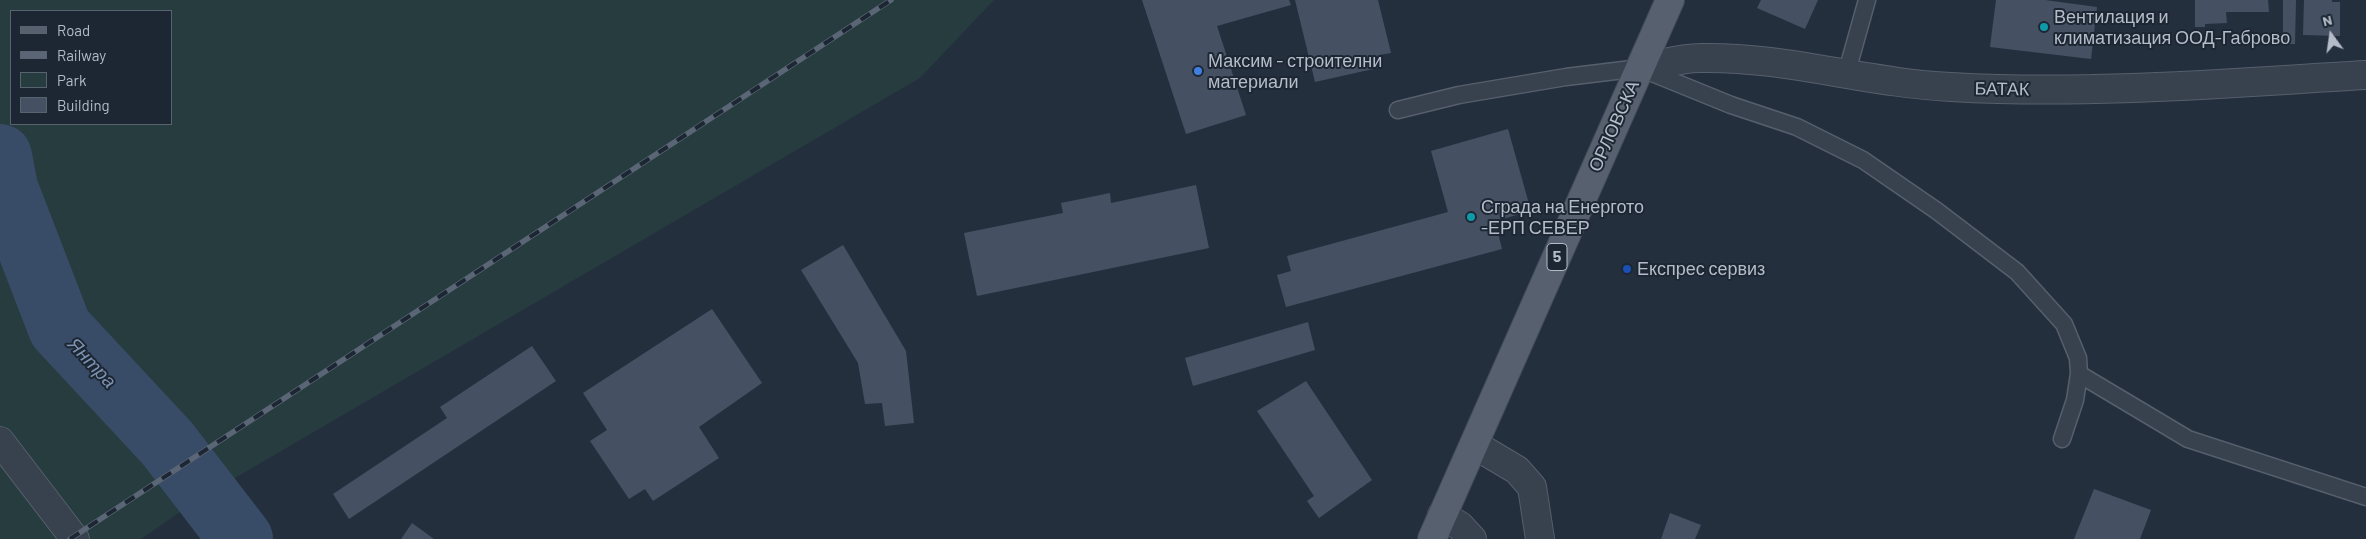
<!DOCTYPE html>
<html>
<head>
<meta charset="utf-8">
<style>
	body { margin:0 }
	#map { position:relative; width:2366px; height:539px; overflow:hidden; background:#242f3e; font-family:Barlow,sans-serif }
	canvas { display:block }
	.legend { position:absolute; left:10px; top:10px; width:162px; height:115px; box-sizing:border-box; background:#1d2633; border:1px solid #59626f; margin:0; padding:6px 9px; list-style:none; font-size:15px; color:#b4bcc9 }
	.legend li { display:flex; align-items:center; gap:10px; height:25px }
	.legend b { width:25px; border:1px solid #59626f }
	.north { position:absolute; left:2306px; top:10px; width:50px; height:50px; -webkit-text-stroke:4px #1d2633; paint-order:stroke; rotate:346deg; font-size:14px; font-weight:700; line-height:20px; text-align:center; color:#b4bcc9 }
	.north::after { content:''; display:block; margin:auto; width:18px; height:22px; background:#b4bcc9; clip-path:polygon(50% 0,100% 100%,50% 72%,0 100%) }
</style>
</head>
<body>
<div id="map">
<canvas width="2366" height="539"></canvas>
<ul class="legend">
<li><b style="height:6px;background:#56606e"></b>Road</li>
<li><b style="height:6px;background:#5a6575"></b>Railway</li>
<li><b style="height:14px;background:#263c3f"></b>Park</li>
<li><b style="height:14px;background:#455162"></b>Building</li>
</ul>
<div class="north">N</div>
</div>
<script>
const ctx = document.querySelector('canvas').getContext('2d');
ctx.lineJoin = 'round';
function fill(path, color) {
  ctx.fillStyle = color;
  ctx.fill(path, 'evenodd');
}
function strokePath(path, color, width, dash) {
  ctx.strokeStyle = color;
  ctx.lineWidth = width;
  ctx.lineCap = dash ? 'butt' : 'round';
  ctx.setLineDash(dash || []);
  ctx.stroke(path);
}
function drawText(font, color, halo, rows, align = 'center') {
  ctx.font = font + ' Barlow,sans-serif';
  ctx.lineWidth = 4;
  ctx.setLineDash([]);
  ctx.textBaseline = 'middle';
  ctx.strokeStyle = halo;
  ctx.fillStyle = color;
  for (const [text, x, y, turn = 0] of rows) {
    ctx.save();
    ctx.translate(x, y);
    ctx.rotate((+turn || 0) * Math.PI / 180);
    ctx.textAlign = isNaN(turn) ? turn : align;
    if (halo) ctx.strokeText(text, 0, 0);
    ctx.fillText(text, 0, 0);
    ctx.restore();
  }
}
fill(new Path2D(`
	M0,0H994L920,78L199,499L141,539H0ZM11,11H171V124H11Z`), '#263c3f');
strokePath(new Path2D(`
	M0,156L6,188L60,328L167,443L241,539`), '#394c67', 64);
fill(new Path2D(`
	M1142,0H1289L1291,5L1217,26L1246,115L1186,134Z
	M1295,0H1378L1391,53L1379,55L1382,67L1315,82Z
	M1761,0H1818L1805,29L1757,8Z
	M1996,0H2045L2097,7L2091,59L1990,47Z
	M2195,0H2268L2269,12H2226L2227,23L2205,24V27H2195Z
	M2283,0H2296L2295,44H2283Z
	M2304,0H2332V2H2340V36L2303,35Z
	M1508,129L1531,211L1495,221L1502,249L1286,307L1277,275L1291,271L1287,256L1448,212L1431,151Z
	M1196,185L1209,248L977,296L964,233L1063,213L1061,203L1110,193L1111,203Z
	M843,245L906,351L914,423L885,426L882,403L865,404L858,363L801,270Z
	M712,309L762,383L699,427L719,458L653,501L645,489L629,499L590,441L607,430L583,393Z
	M1308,322L1315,350L1193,386L1185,358Z
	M532,346L556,381L349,519L333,494L447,418L440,407Z
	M1306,381L1372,480L1319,518L1307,501L1314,496L1257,411Z
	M2094,489L2151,510L2140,539H2074Z
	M1670,513L1701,525L1695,539H1661Z
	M412,523L434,539H401Z`), '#455162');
const service = new Path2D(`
	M1846,75L1867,0
	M1398,110L1459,95L1566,77L1640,68L1731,105L1797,127L1863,160L1937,211L2017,272L2064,324L2078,358L2079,374L2075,400L2062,439
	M2079,374L2188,439L2366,497`);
const minor = new Path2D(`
	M1640,68C1659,65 1680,58 1700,58C1783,56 1867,83 1951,87C2090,95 2228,83 2366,75`);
const tertiary = new Path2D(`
	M0,441L75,539
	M1475,445L1517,470L1532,487L1540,539
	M1442,515L1460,526L1472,539`);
const primary = new Path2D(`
	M1432,539L1670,0`);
strokePath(service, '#565f6c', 19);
strokePath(minor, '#565f6c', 30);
strokePath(tertiary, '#565f6c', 30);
strokePath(primary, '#414a57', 30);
strokePath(service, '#38414e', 16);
strokePath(minor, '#38414e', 28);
strokePath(tertiary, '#38414e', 28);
strokePath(primary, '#56606e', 28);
const rail = new Path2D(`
	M70,539L891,0`);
strokePath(rail, '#5a6575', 5.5);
strokePath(rail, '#1d2633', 4, [11]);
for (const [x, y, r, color] of [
	[2044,27,5,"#0f9aa8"],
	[1198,71,5,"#3f7fe0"],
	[1471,217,5,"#0f9aa8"],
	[1627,269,5,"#1a4fb4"]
]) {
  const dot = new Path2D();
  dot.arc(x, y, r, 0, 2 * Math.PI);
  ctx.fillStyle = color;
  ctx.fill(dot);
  strokePath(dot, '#1d2633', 2);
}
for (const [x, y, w] of [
	[1557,257,20]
]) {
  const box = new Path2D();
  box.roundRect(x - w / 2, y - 13.5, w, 27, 4);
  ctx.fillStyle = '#1d2633';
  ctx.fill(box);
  strokePath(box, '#b4bcc9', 1);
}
drawText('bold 16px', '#b4bcc9', null, [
	["5",1557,257]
]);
drawText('18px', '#b4bcc9', '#1d2633', [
	["Вентилация и",2054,17],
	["климатизация ООД-Габрово",2054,38],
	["Максим - строителни",1208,61],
	["материали",1208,82],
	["Сграда на Енергото",1481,207],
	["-ЕРП СЕВЕР",1481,228],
	["Експрес сервиз",1637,269]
], 'left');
drawText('18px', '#b4bcc9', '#1d2633', [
	["БАТАК",2002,89,1],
	["ОРЛОВСКА",1614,126,-66]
]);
drawText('italic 19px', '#7c92b1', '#1d2633', [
	["Янтра",92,363,47]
]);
</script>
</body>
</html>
